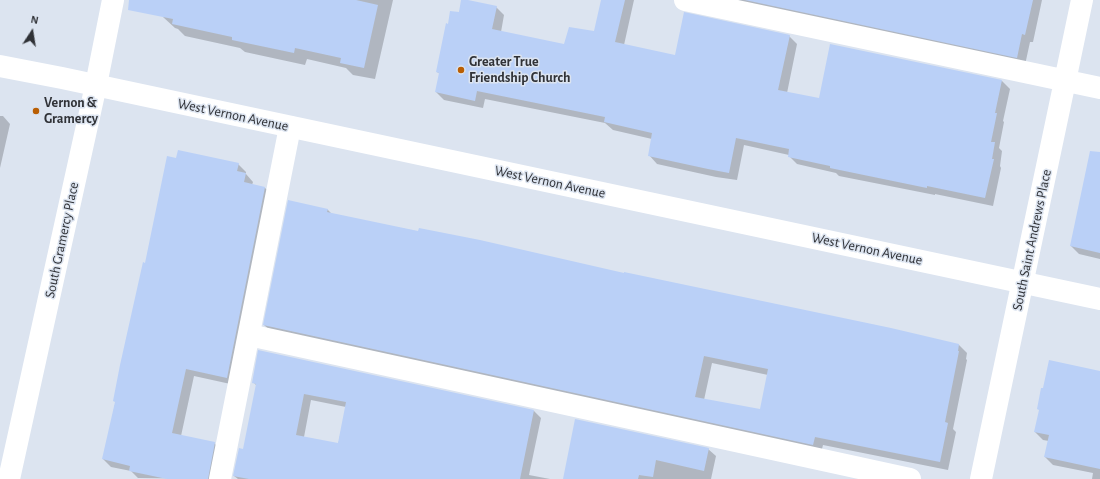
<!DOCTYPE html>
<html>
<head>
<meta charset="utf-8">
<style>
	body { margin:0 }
	#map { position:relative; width:1100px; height:479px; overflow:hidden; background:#dce4f0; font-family:"Alegreya Sans",sans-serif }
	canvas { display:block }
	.north { position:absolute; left:12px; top:12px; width:40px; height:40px; -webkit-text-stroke:3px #dce4f0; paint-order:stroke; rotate:12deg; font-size:11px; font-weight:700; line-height:16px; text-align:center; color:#303237 }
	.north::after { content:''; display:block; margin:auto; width:14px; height:18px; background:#303237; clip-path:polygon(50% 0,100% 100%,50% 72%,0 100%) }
</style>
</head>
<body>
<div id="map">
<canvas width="1100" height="479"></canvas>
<div class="north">N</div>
</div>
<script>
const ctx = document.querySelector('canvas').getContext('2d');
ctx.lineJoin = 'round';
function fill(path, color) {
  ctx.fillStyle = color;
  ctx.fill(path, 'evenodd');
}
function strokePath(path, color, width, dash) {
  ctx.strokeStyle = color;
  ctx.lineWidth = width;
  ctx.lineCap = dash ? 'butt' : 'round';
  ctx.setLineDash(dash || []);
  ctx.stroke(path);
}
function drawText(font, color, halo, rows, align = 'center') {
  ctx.font = font + ' "Alegreya Sans",sans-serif';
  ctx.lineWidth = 3;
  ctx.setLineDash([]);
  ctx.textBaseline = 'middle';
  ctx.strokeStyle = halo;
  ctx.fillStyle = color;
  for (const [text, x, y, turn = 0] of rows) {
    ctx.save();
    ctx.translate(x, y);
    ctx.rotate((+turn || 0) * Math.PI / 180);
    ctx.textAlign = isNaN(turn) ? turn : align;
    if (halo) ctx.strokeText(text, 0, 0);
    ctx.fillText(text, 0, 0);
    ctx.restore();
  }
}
fill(new Path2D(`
	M165,0H393L375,79L353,75L346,68L307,59L305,65L245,52L240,48L185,36L178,29L175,28L163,17Z
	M462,0L496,7L504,15L501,32L565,45L595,33L602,0H634L624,45L675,56L789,36L797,44L787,93L820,99L1002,81L1010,89L1003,121L1004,122L999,148L1002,151L1000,166L1001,168L993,206L935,194V195L839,176L836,173L797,164L789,156V155L744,145L737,180L716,177L657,164L649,155L652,139L613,130L605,123L485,99L483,108L444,100L436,92L440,74L437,72L448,25L459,14Z
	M718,0H1042L1033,42H1030L1025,65Z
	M0,116H3L10,124L0,168Z
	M238,164L246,172V174L253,182L252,185L265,188L273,195L235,385L194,376L181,436L214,443L222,451L216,479L138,478L131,471L111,467L103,459L146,264Z
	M1100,166V259L1079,254L1071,246Z
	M327,209L332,214L625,274L959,345L967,353L966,359L967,360L953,429L956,432L948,470L823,445L821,453L273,333L264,325ZM712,363L768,375L761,411L704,400Z
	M1100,372V479H1092L1093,473L1053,465L1045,457L1049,441L1043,440L1035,432Z
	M253,382L534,411L541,418L529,475L550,479H238L234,476L244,450L257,386ZM311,400L346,407L338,445L304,437Z
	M708,449L716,456L711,479H564Z`), '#0003');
fill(new Path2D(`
	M129,0H356L378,5L364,68L340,63L341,58L295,48L294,53L232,40V37L172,24L173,19L128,10Z
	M461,0H468L497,6L492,29L564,44L569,27L594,31L601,0H625L615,42L675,55L684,12L790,35L778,90L819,98L830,44L1002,80L995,113H997L991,142H995L992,159H994L985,198L927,186V188L830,168V166L788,157L789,149L736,138L729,173L708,169L648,156L652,133L604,122L605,117L477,91L475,101L435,92L439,73L436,72L446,23L448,24L450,11L459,12Z
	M745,0H1033L1025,35L1022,34L1017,58Z
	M178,150L239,163L237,171L246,173L244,182L265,187L227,378L186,369L172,433L215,442L208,479H167L129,471L130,466L102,459L115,402L113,401L120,365L143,262L145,263L167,156L176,158Z
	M1090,151L1100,152V253L1070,246Z
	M288,200L328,209L327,212L418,231L419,228L480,240L624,273V272L891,328L959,344L958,351H959L945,422L948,423L940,462L815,437L813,445L263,325ZM704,356L768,369L760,409L695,397Z
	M258,350L534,410L520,479H249L233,476L239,448L243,449L256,384L252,383ZM304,394L346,402L338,443L296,435Z
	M1049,360L1100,371V469L1044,457L1049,435L1034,432L1039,410L1037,409L1041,388H1043Z
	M575,419L709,448L704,471L656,460L653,477L639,475L638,479H563Z`), '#bad0f7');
strokePath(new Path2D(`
	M685,0L1100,88
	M249,335L910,479
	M9,479L96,85L113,0
	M220,479L290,127
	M981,479L1065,81L1082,0`), '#fff', 22);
strokePath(new Path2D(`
	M0,66L62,78L1100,299`), '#fff', 22);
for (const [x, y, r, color] of [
	[461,70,4,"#b95e03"],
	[36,111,4,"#b95e03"]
]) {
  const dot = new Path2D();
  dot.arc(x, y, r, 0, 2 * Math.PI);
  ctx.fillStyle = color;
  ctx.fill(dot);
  strokePath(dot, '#dce4f0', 1.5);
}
drawText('bold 14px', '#303237', '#dce4f0', [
	["Greater True",469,62],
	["Friendship Church",469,78],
	["Vernon &",44,103],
	["Gramercy",44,119]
], 'left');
drawText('14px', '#303237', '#dce4f0', [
	["West Vernon Avenue",233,115,12],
	["West Vernon Avenue",550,182,12],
	["South Gramercy Place",62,240,-78],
	["South Saint Andrews Place",1032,240,-78],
	["West Vernon Avenue",867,249,12]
]);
</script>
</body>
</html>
